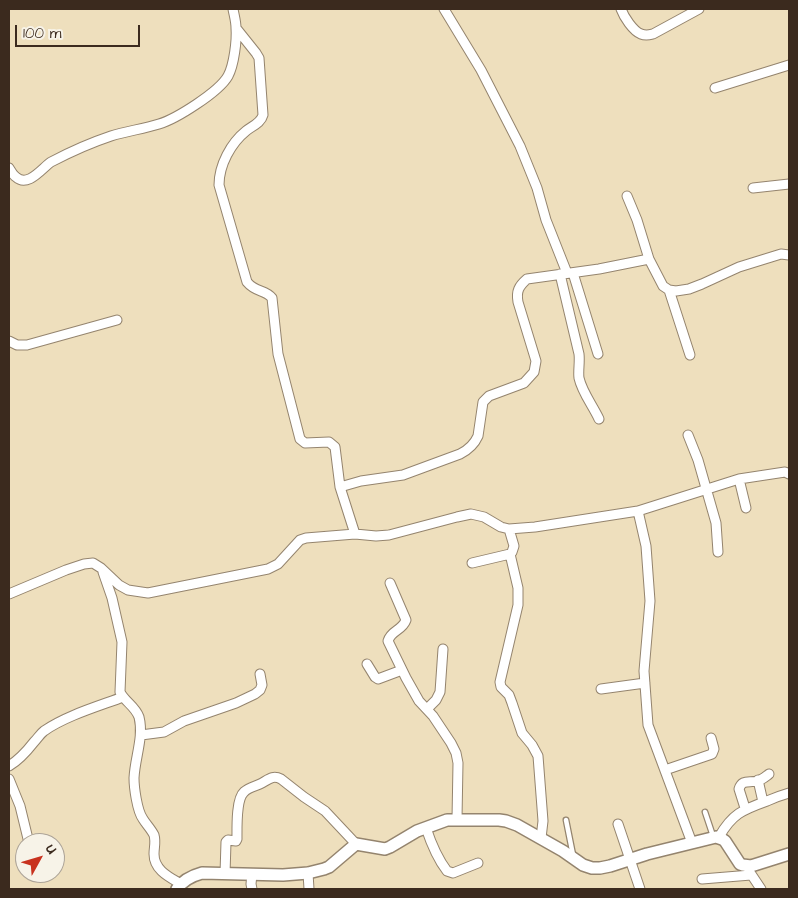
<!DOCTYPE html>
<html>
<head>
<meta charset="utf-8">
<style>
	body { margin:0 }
	#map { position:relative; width:798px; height:898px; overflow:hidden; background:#eedfbd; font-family:"Architects Daughter",sans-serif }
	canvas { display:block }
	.frame { position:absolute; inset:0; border:10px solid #3b2a1e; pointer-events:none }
	.north { position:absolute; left:15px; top:833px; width:50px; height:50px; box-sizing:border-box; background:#f7f3e8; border:1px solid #aca397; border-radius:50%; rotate:51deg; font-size:14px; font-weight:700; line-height:20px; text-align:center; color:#3b2a1e }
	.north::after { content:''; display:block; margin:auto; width:18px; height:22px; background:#c8321e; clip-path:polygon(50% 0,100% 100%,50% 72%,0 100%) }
	.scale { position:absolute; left:15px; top:25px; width:125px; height:22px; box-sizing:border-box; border:2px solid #3b2a1e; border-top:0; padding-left:6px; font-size:15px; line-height:18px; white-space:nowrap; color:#3b2a1e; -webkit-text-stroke:4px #f7f3e8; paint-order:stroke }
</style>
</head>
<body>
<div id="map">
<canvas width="798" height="898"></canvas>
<div class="frame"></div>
<div class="north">U</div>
<div class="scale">100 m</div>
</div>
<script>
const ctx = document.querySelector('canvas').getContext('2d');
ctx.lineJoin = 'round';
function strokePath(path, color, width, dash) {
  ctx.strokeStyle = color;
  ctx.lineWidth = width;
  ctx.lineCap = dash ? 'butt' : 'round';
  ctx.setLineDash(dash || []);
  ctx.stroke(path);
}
const service = new Path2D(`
	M705,812L713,836
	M566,820L573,855`);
const minor = new Path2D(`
	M444,9L481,70L520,146L537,188L546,220L567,273
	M621,9C624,17 633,31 641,34C646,36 649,35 653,34L699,9
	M236,28L256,53L259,58L263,115C261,123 252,126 246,131C231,143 219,165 219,185L247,282C256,293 265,289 272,298L278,354L300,439L305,443L329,442L335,447L340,487L355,534
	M715,88L789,65
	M9,168C11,171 13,175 16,177C28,188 42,168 51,162C70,152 90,143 111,136C127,131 143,129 159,124C176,119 219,92 228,76C234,65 237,40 236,28C236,21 234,15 233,9
	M753,188L789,184
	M627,196L637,220L649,259
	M573,273L598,354
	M560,274L579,354C580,362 578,371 579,378C582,392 593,406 599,419
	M669,290L690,355
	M9,341L17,345H27L117,320
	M688,435L698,460L716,523L718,552
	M739,479L746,508
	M340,487L361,481L403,475L460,454C468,450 474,445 478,436L483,402L489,396L524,383L534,372L536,361L518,302C516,291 519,286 527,279L599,269L649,259L663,286L669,290L676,291L689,289L702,284L739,267L781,254L789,255
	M638,511L646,546L650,601L644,671L648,725L692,843
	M510,554L518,588V605L500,682L501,687L509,695L512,703L522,733L532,745L538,756L543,821L541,838
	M472,563L510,554L512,552L514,546L509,529
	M103,572L112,598L122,642L120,692C125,702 135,706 139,717C144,737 135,757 134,778C134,787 137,811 143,819C146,824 151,829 154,835C156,842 154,847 154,854C154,870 169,877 181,884
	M390,583L406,620C402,631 391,630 388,641L406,678L419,701L433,716L451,743L456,753L458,763L457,819
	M9,594L66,570L84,564L93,563L101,568L119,585L128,590L148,593L268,569L278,564L300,540L306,538L355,534L376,536L389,535L457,517L471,514L484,517L501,527L509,529L535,527L638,511L739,479L785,472L789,474
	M367,664L375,677L378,679L402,670
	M601,689L645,683
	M427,709L436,700L440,692L443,649
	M141,735L164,732L184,721L236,703L255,694L260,690L262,685L260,674
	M9,766C19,760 27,751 34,742C38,738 40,734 44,731C65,716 99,706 123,697
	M665,770L712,754L714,749L711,738
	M9,779L20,806L29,843
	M758,780L763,802
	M745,808L739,789C742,779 749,783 757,781C762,780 765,777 769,774
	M618,824L640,889
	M426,828C431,843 437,858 447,871L453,873L478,863
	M719,837C732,814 742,810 767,801C774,798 782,795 789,793
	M749,871L761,889
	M308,873L309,889
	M225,874L226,842L228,840L236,841L237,839C237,828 236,799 244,792C249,787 257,786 262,783C269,779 273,775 281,779L304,797L325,811L356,844
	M702,879L751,875
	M252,889L251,884L252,874`);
const tertiary = new Path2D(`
	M177,889C183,880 191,876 202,873L283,875L308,873L324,869L329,867L356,844L385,849L390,847L417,831L447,820H499L506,821L517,825L563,851L583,865L592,868H600L610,866L647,854L716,837L722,839L725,841L740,864L743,865L751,866L789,854`);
strokePath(service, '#94846e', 7);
strokePath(minor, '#94846e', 11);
strokePath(tertiary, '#94846e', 14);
strokePath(service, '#fff', 4.5);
strokePath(minor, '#fff', 9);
strokePath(tertiary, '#fff', 11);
</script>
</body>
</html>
